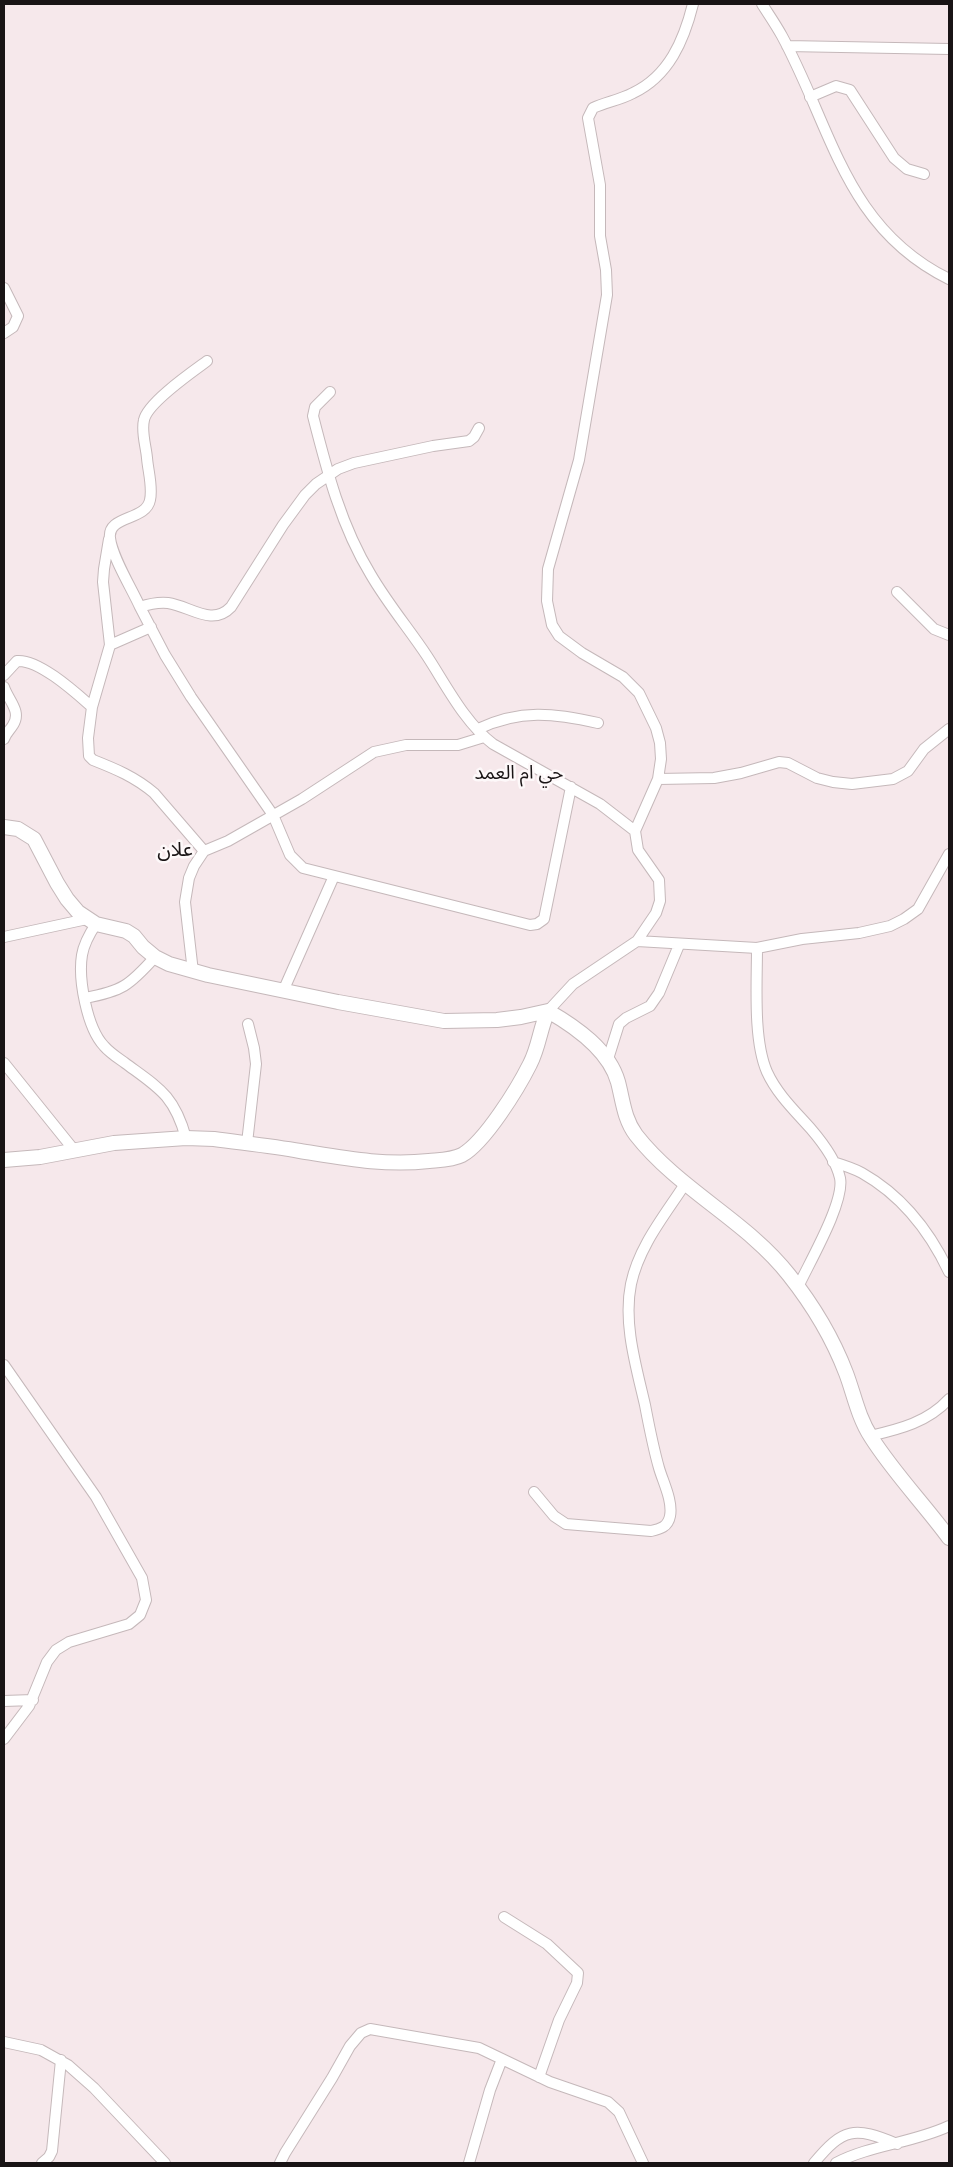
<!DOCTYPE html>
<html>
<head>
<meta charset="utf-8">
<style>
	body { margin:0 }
	#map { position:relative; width:953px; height:2167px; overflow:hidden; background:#f6e8eb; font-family:"Space Grotesk",sans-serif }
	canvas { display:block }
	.frame { position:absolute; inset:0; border:5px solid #191415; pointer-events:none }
</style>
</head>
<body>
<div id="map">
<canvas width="953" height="2167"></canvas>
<div class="frame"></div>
</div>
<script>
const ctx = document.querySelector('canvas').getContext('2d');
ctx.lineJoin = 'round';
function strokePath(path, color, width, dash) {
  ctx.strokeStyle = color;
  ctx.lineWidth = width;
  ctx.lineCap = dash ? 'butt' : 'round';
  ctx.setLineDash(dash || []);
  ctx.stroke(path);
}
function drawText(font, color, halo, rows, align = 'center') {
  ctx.font = font + ' "Space Grotesk","Noto Sans Arabic",sans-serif';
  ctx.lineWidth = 5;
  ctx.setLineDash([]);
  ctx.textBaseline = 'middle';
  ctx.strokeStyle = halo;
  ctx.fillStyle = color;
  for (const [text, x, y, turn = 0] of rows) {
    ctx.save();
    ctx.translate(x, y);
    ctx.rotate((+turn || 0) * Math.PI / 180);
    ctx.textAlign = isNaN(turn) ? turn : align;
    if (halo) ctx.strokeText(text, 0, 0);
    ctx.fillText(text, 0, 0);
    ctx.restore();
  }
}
const street = new Path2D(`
	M762,4C769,15 776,25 782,36C832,128 845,228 949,279
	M787,46L949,49
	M810,97L836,86L850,90L894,158L907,169L924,174
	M4,288L18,316L13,327L4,333
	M330,392L315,407L313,416C327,471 341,526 371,575C388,604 409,629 427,656C446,685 465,723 493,744L600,804L635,831
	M479,428L474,437L469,441L433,446L354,463L338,469L316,484L305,495L283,525L231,607C212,627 190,606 168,603C158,602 149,604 140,607L165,655L191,697L273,815L290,855L303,868L530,925L537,924L544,919L571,787
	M897,592L934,629L949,635
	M140,607C132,589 112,557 110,538C107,515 146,521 150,500C153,487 148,471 147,458C146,446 141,432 144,420C147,403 192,372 207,361
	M110,645L151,627
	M4,675L17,661C39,659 76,693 92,707L88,738L89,756L93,760C116,769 135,777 154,793L204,851
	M4,687C8,700 22,711 13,725C10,730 6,733 4,739
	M92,707L110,645L103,582L104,569L109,539
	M478,729C520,709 554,713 598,723
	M658,779L714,778L741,773L779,762L788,763L817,778L833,782L852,784L893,779L908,771L924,749L949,729
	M96,924C90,933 84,943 82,955C78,979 87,1028 104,1046C110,1053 118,1058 125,1063C159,1088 174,1095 186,1138
	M4,937L87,919
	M637,941L656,913L660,901L659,880L638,850L635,831L658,779L661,759L660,743L656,728L639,693L623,677L582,653L559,636L552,625L547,601L548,569L579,460L607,295L606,270L600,236V185L588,118L593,108C606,102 620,100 633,93C669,76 684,40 693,4
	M757,948C757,983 753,1040 767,1072C777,1094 795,1111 811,1129C823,1143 836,1160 840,1178C845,1202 809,1263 798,1287
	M193,972L185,902L189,878L194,866L204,851L228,841L302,799L374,752L406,745H458L484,737
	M284,989L334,876
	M85,998C122,991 129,986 155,957
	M548,1011L573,984L637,941L757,948L802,939L859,933L890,926L904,919L918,909L949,854
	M608,1059L619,1024L626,1018L650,1006L659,993L679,945
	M4,1063L74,1150
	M247,1143L256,1064L254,1048L248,1024
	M833,1162C843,1165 853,1168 862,1173C901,1195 930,1232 949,1272
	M4,1365L96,1497L142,1578L146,1600L140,1615L129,1624L69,1642L56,1650L47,1662L29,1706L4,1739
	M870,1436C900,1429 928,1422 949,1399
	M534,1492L554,1516L566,1524L651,1531C660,1529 668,1527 670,1516C673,1501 663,1482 659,1468C653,1447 649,1426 645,1405C636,1366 623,1323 631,1284C639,1246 665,1215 685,1184
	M4,1701L33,1700
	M504,1917L547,1944L578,1973L577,1983L559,2020L539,2077
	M4,2042L41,2050L68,2065L94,2088L165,2163
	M42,2163L49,2157L52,2151L61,2060
	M280,2163L285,2153L332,2078L350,2046L361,2033L370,2029L479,2048L550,2082L608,2102L619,2112L643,2163
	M469,2163L490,2090L502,2059
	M814,2163C843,2128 854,2126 897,2144
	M836,2163C870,2145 913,2143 949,2126`);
const secondary = new Path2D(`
	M4,827L18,829L34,839L57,883L67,899L78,912L96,924L126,931L134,936L143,947L155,957L169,964L208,975L338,1002L444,1021L497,1020L521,1017L548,1011C576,1027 609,1050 618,1082C623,1101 624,1119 636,1135C679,1190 747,1221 789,1275C812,1304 833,1339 846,1373C854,1394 858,1417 871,1437C893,1472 924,1504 949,1538
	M4,1160L40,1157L114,1143L186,1138L214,1139C243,1143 272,1146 300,1151C344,1158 384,1166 429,1161C439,1160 452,1160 462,1155C485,1142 518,1088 530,1064C539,1047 540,1028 548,1011`);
strokePath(street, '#c5b8ba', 12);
strokePath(secondary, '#c5b8ba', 16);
strokePath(street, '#fff', 10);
strokePath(secondary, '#fff', 14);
drawText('19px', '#191415', '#fdf8f9', [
	["حي ام العمد",519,774]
]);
drawText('20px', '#191415', '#fdf8f9', [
	["علان",175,851]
]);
</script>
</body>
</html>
